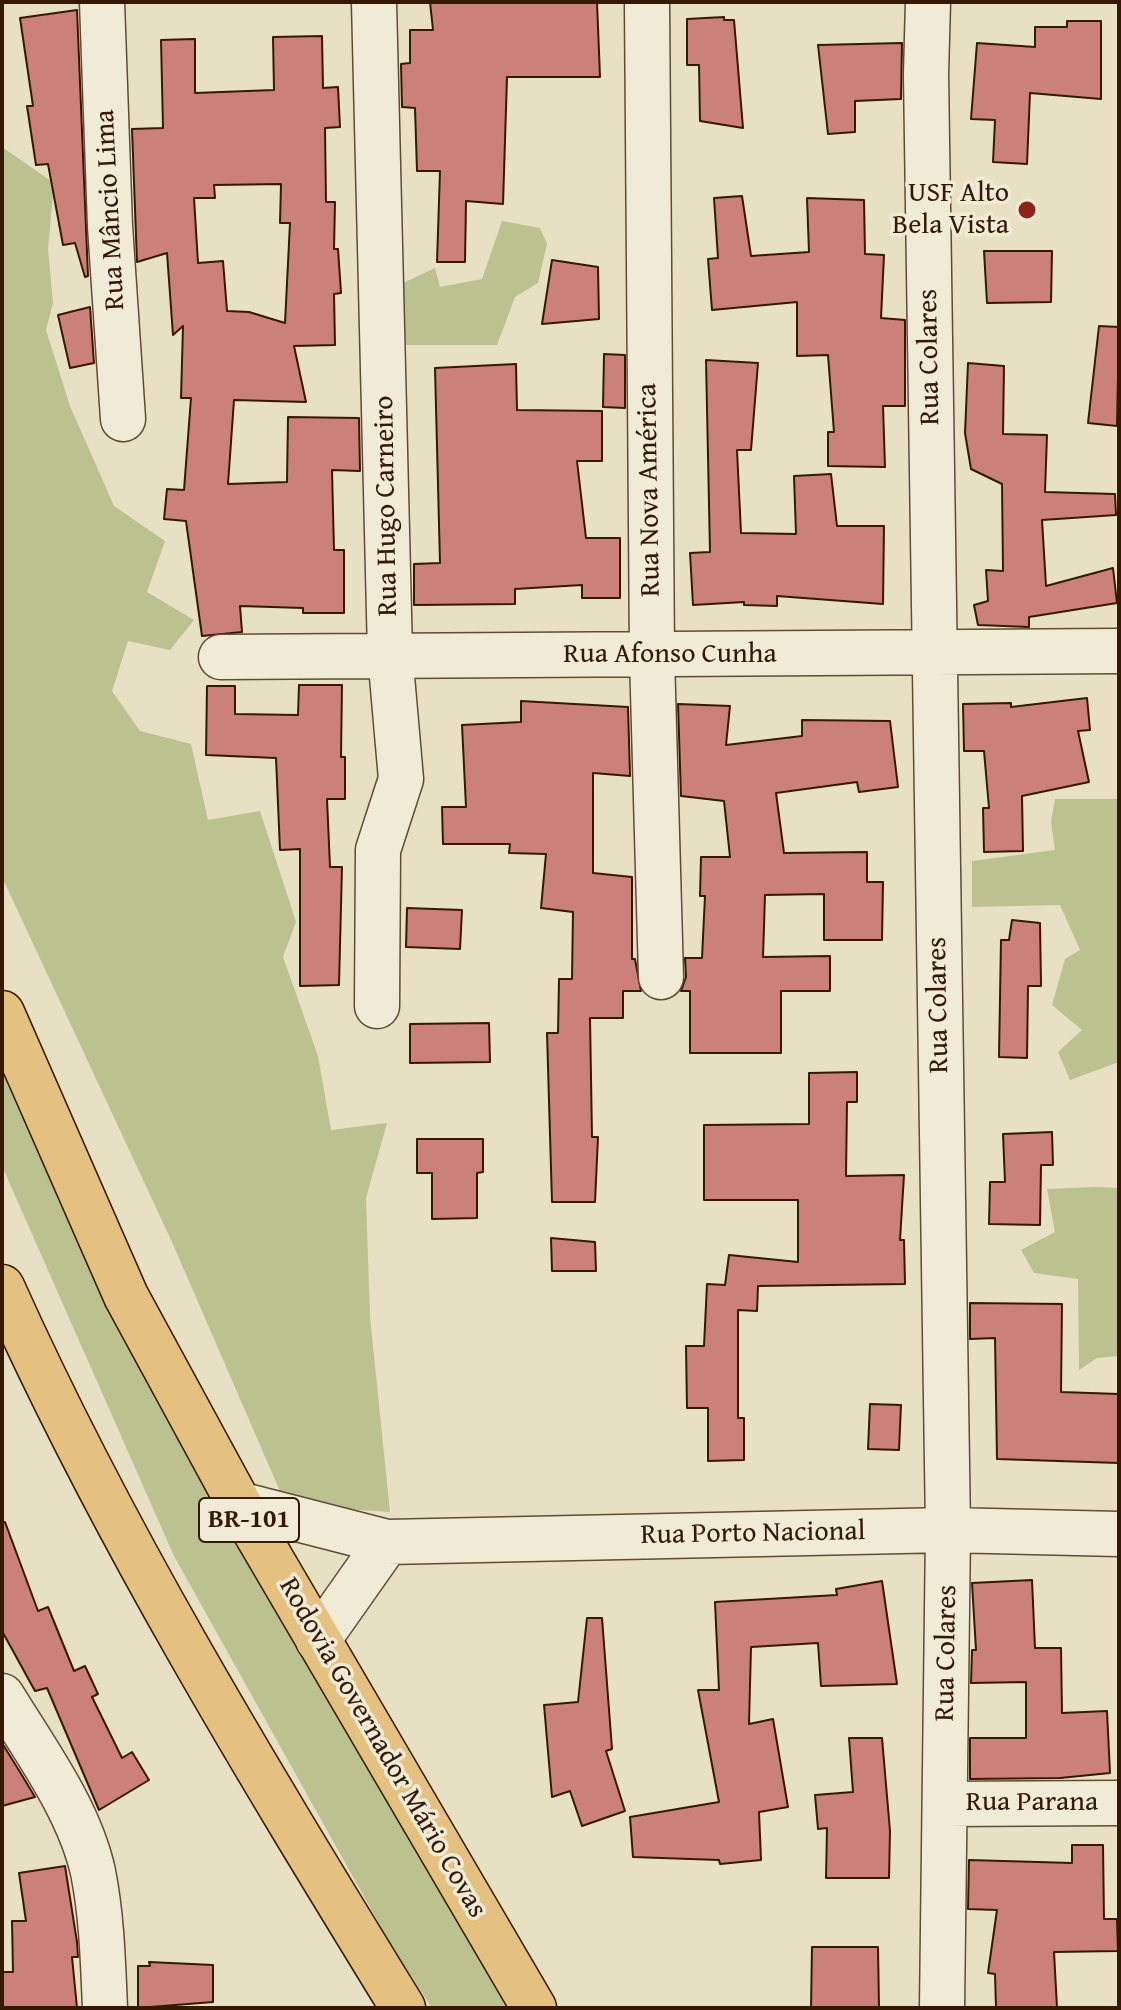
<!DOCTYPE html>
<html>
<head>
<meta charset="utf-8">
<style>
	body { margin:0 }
	#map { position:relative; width:1121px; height:2010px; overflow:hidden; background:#e8e0c2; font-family:"Gentium Book Plus",serif }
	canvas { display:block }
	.frame { position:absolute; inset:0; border:4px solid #351904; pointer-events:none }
</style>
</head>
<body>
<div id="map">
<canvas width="1121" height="2010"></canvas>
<div class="frame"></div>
</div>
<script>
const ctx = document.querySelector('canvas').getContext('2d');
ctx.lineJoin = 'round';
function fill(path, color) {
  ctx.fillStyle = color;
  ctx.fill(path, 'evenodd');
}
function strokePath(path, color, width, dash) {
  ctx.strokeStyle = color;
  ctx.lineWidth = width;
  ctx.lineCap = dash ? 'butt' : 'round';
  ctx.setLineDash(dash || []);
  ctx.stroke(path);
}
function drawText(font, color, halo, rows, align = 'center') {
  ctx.font = font + ' "Gentium Book Plus",serif';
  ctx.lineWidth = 7;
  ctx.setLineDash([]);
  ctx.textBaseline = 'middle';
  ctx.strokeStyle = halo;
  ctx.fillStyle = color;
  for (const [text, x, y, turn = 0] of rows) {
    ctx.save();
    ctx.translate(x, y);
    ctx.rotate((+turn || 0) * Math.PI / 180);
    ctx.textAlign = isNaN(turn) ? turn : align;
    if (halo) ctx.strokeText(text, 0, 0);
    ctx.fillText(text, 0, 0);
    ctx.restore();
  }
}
fill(new Path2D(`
	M2,147L54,183L48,249L53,303L46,330L70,406L114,506L165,541L147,592L194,620L170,650L128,641L112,691L140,731L191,744L208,820L260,811L296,922L283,957L318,1056L331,1130L387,1123L366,1198L370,1317L390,1512L286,1505L172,1242L2,877Z
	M502,221L540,228L547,244L538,283L515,297L497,345H397L401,284L435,268L440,287L482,279Z
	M1055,799H1119V1062L1070,1080L1058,1052L1082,1030L1052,1005L1065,959L1080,950L1060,905L972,907V861L1055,850L1051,822Z
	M2,988L148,1358L347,1734L517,2008H432L391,1945L174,1556L2,1166Z
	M1095,1187L1119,1188V1356L1097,1358L1079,1370L1078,1279L1034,1273L1021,1250L1055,1232L1047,1189Z`), '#bbc18f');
const building = new Path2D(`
	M430,2H597L600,77H507L503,204L466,201L465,262H437L440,171H417L415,108L402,107L401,64L410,63V30H433Z
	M77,10L88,276L85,277L75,243L63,245L48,164L36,165L27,106H33L20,18Z
	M724,17V20H734L743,128L700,121L699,65H687V19Z
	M1067,21H1101V99L1030,93L1027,164L993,162L995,120L971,119L977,43L1035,47V27H1067Z
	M322,36L323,88L338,87L340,127L325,128L326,202H335L334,249H338L341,293L334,294L335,345L294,346L306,402L234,400L228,484L287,482L288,417L359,418L360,471L332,470L334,550H344V613H303V608L240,606L242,632L202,636L186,521L164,519L167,489L184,490L191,398H181L183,326L173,335L167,253L137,262L132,129L163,128L161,40L195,39V93L274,90L273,37ZM281,184L280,223H290L285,323L249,312L227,311L223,261L198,263L194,198H215L214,185Z
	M902,43L901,99L855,101V132L828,134L818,45Z
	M742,196L751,256L809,252L807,198L864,200L865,254L884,255L881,318L905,320V406H883L885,467L828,466V432H834L828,355L797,356V302L712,310L708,259L718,258L714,198Z
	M984,251H1052L1051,302L987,303Z
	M552,260L598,267L599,319L542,324Z
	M90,307L94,363L70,368L58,315Z
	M1099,326L1119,327L1117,426L1088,423Z
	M604,354L625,355V408L603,407Z
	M706,360L758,363L751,450H737L741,533L796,534L794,476L831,474L837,526H884L883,604L777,596V606L744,605V602L693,605L690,553L710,552Z
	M968,363L1004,366L1003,434L1047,435L1045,492L1115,494L1116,515L1042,520L1046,586L1113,568L1117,603L1029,617V627L978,625L974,605L988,601L986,570L1003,571L1002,484L971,469L965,433Z
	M516,364L517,410L602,411V461H577L586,538H620V598H582V585L515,589V604L414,605V564L440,563L435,368Z
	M299,685H342L341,757H345V799H327L330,867H342L339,985L300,986V849L280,850L276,758L206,755L207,686H235V714L298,715Z
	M1087,698L1090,730L1078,731L1089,782L1022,796L1023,851L984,852L983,808H989L984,751H964L963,704L1011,703V707Z
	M521,701L628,707L630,776L593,773V873L632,877V959H635L641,991H623V1018H590L592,1137H598L595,1202H552L547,1033H558L559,979H572L573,912L541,908L546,854L509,853L510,844H443L442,807H466L462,725L521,722Z
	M678,704L730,706L726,745L802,736V720L890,721L898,787L859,792L857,782L776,793L784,853L867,852V882H883L882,940H824V894L765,895L763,957L830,956V991H781V1053H690V991H681L686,977L685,958H702L705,896H700L701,857H730L724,801L681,796Z
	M407,908L462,910L460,949L406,947Z
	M1012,920L1040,923L1041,986H1028L1027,1058L999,1057L1001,940H1009Z
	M489,1023L490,1062L410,1063V1024Z
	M857,1072V1102H847L846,1176L904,1175L900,1240H904L905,1284L758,1286L757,1311L738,1310V1418H744V1460L708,1461V1408H687L686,1346H704L707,1284L725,1285L729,1255L798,1262V1200H704V1125L809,1124V1073Z
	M1052,1132L1053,1165H1041L1040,1225L989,1224L990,1182H1005L1003,1134Z
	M417,1139H483V1172L477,1173V1218L432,1219V1173H417Z
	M551,1238L595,1242L596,1271H552Z
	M970,1303L1062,1304L1061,1392L1119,1394V1463L997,1459L995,1338L970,1339Z
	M870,1404L901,1405L899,1450L868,1449Z
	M2,1522H5L38,1611L48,1607L74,1671L85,1666L98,1694L92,1697L122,1758L132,1752L149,1780L99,1810L47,1688L35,1691L2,1631Z
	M1032,1580L1035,1648H1061L1062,1713L1107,1711L1110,1773L1060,1778L970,1779V1738H1026V1682L971,1683L972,1650H976L972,1583Z
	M882,1581L897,1684L821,1686L818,1643L751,1647L749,1724L773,1719L788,1807L759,1812L761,1860L720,1864L719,1860L633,1857L630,1817L719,1802L698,1690H719L715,1602L837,1595L836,1589Z
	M587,1618H602L612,1749L606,1751L625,1811L582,1826L570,1791L552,1797L544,1705L578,1702Z
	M849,1738H882L890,1831L889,1878H826L827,1828L818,1829L815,1795L853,1792Z
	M2,1743L20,1772L35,1797L2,1806Z
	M1072,1845H1103L1104,1919H1117L1118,1951L1054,1952L1057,2008H996L995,1974L988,1973L997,1910L968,1909L969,1860L1072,1863Z
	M65,1866L77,1942L78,1957H72L77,2008H2V1972H13L12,1921H26L19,1873Z
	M812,1947H878L879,2008H811Z
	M149,1962L213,1965V2002L138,2008V1966H150Z`);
fill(building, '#cb817a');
strokePath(building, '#351904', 2);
const minor = new Path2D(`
	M102,2L110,226L123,419
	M374,2L390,654L401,779L378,850L377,1006
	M647,2L652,656L661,977
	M928,2L926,74L948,1530L942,2008
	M221,657L1119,651
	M239,1504L387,1542L948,1530L1119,1534
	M318,1640L387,1542
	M2,1696C35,1750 79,1809 93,1872C102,1917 103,1963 105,2008
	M945,1804L1119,1803`);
const highway = new Path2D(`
	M2,1013L126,1296L239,1504L534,2008
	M2,1287C115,1539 259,1773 403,2008`);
strokePath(minor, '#624b34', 47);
strokePath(highway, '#351904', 47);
strokePath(minor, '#f0ebd7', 44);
strokePath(highway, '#e4c081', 44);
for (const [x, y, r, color] of [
	[1027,210,10,"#8f2418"]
]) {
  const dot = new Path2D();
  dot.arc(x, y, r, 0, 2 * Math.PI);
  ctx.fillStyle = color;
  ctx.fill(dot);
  strokePath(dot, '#f0ebd7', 3);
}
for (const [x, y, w] of [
	[249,1520,100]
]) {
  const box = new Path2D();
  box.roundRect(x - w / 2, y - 22, w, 44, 6);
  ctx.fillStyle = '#f0ebd7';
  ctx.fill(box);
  strokePath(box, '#351904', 2);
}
drawText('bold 26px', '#351904', null, [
	["BR-101",249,1520]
]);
drawText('28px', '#351904', '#f0ebd7', [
	["USF Alto",1009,194],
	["Bela Vista",1009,226]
], 'right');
drawText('28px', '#351904', '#f0ebd7', [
	["Rua Mâncio Lima",111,210,-93],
	["Rua Colares",930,357,-91],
	["Rua Nova América",650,490,-91],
	["Rua Hugo Carneiro",387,506,-91],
	["Rua Afonso Cunha",670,655],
	["Rua Colares",939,1005,-91],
	["Rua Porto Nacional",753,1534,-1],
	["Rua Colares",947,1653,-89],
	["Rodovia Governador Mário Covas",382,1748,60],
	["Rua Parana",1032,1803]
]);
</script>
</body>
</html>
